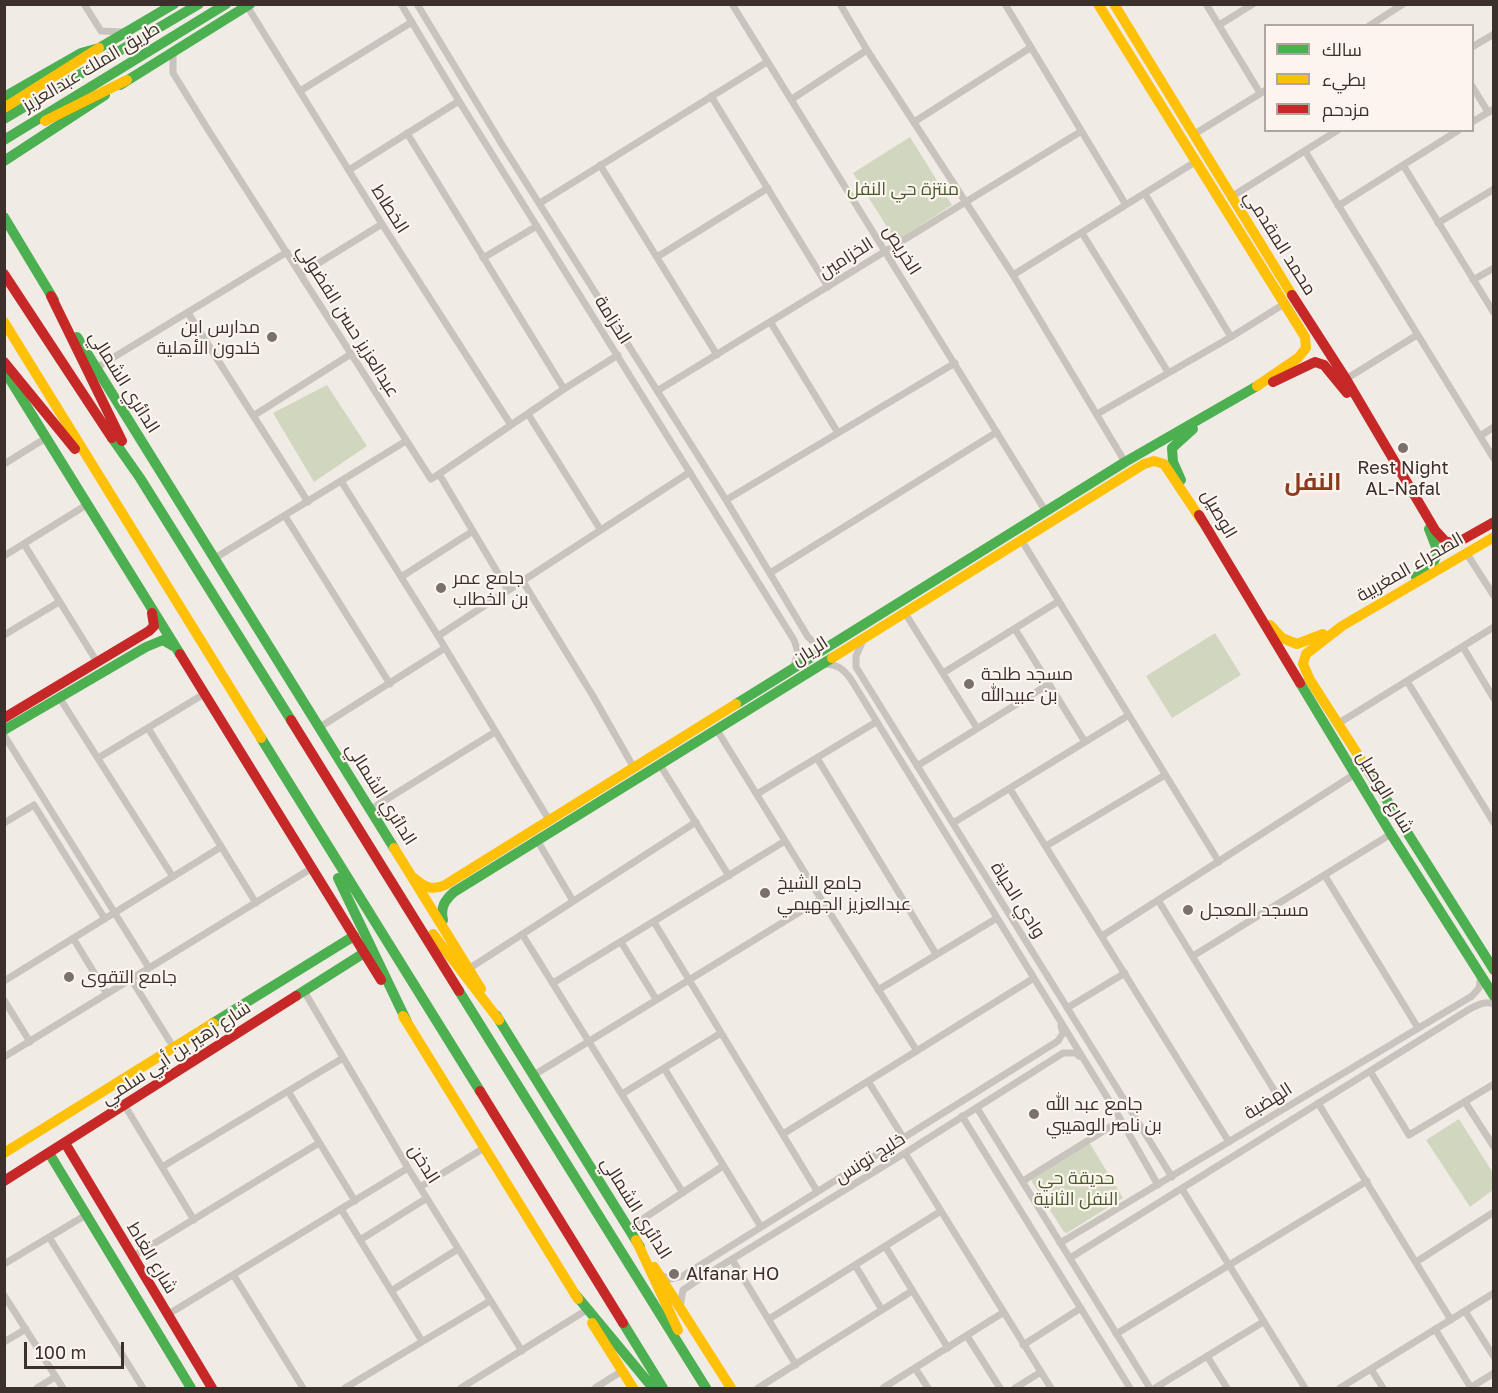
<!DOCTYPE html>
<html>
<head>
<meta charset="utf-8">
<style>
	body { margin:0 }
	#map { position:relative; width:1498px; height:1393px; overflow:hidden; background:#f0ebe5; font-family:"Golos Text",Cairo,sans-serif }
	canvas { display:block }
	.frame { position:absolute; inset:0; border:6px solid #3b302b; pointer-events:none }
	.legend { position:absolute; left:1264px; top:24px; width:210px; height:108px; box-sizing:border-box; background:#fbf5ee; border:2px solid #aea6a0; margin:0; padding:8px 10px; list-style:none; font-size:18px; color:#3b302b }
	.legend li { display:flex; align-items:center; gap:12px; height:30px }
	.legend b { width:30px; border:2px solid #aea6a0 }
	.scale { position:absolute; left:24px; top:1342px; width:100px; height:27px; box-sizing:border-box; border:3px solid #3b302b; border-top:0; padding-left:8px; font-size:18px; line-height:21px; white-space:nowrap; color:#3b302b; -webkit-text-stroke:4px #fbf5ee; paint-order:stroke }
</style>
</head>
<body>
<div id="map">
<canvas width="1498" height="1393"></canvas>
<div class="frame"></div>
<ul class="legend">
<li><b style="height:8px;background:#4caf50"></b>سالك</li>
<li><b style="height:8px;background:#ffc107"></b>بطيء</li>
<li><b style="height:8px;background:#c62828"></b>مزدحم</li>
</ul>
<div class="scale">100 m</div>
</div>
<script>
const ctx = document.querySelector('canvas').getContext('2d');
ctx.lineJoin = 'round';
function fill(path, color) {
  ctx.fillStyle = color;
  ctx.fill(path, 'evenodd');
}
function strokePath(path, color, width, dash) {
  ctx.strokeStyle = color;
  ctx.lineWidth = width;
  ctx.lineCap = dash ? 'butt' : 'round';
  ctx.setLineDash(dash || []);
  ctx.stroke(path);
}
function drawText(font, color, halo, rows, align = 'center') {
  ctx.font = font + ' "Golos Text",Cairo,sans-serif';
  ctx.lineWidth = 4.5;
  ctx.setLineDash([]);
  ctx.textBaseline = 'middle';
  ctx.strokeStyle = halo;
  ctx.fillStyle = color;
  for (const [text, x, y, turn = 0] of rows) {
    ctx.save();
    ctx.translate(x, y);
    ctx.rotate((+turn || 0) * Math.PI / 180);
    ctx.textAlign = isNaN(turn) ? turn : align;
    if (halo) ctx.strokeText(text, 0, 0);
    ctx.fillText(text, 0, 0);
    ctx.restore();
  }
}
fill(new Path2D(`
	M910,137L952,205L896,241L853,173Z
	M327,385L367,446L314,482L273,413Z
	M1215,633L1241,675L1172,718L1146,676Z
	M1459,1119L1493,1173V1190L1470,1207L1426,1140Z
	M1089,1142L1123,1198L1067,1233L1064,1232L1032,1182L1033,1177Z`), '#d1d6bf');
strokePath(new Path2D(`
	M84,4L101,31L124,32
	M401,4L459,101L794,640L798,652L794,666
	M417,4L501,143L726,500L808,637L820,648L825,647
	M732,4L1046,512
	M840,4L867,50L1013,275L1125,462
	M1005,4L1126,205
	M1206,4L1260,93
	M247,6L382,224L511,425
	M1219,25L1253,4
	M1369,26L1403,4
	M1472,47L1494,34
	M173,52V73L207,128L431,479L439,474L508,590
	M1472,86L1488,112
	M300,91L412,22
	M711,96L828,287
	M792,99L867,50
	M914,122L1030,48
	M1472,122L1494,109
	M407,133L564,389
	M1193,135L1266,90
	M1305,151L1494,459
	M600,165L717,355
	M1403,165L1494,313
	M349,170L459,101
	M1145,194L1231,337
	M1231,197L1338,130
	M540,203L767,62
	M1338,206L1459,130
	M1438,223L1494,189
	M1082,233L1168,372
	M657,257L768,188
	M483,258L537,226
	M301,274L382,224
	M1013,275L1195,162
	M1473,280L1494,268
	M188,313L308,502
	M771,323L838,433
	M96,368L287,252
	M1346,379L1417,335
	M657,391L1080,132
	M528,414L600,529
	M1097,414L1231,337L1284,304
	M253,416L351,354
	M1480,436L1494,427
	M4,464L46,438
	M439,474L564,389L618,355
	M341,481L438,636L549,820
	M726,500L955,363
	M285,516L390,684
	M1022,541L1219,862
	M24,544L97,662
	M1467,554L1494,596
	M4,556L88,504
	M215,558L406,441
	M770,573L997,432
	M401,577L473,531
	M522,580L593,696L634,768
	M905,613L977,728
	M1015,629L1085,742
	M4,635L59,602
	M438,636L690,472
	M864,638L856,656V667L1172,1177
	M1463,647L1494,699
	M822,664C838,664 844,669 852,681L1121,1120L1158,1185
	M943,673L1059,601
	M1407,681L1494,823
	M59,697L173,877
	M1339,723L1494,627
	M320,727L445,648
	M148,728L256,903
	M717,730L821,899L917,1051
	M4,735L149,968
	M98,758L204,694
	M817,758L936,954
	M660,765L729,876
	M917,766L1049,684
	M1010,789L1229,1142
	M757,794L876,722
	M371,809L495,732
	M4,823L34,805L105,919
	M953,823L1129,715
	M537,840L573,901
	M1046,846L1165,775
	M1325,876L1418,1028
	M1158,900L1285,1108
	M654,922L817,1191
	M522,934L683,1193
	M1102,936L1355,774
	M73,938L107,994
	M621,942L656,999
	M1193,956L1391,834
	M470,968L696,822
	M131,979L174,1048
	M4,981L221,847
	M553,983L785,841
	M878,990L997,918
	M304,991L408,1168L522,1351
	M4,1000L30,1042
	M1067,1008L1125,973
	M4,1057L312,868
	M664,1068L761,1227
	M1370,1071L1409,1135L1494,1084
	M534,1075L821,899
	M868,1081L903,1137
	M288,1091L355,1201
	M622,1094L721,1033
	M1465,1102L1494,1147
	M1318,1103L1451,1320
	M125,1106L194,1220
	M977,1108L1150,1388
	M962,1116L1130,1388
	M783,1134L1034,978
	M905,1153L1051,1388
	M162,1167L343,1058
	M1023,1181L1121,1120
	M420,1187L484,1148
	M1182,1189L1305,1388
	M341,1209L422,1341
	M629,1228L723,1166
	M49,1237L143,1388
	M360,1240L427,1198
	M1060,1243L1472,996L1479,988L1481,976
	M885,1246L948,1348
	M132,1257L319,1143
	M1070,1258L1468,1010C1476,1006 1485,1000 1494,1004
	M733,1261L796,1365
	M1416,1262L1494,1212
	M4,1264L86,1215
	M855,1265L882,1310
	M660,1275L670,1279L683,1276L1058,1041L1063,1033L1061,1026
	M234,1276L303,1388
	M391,1291L458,1249
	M4,1295L63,1388
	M680,1308L683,1290L698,1280L905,1153L1063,1053H1076L1079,1056
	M1465,1311L1494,1357
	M167,1315L408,1168
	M769,1319L941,1211
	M1435,1329L1471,1388
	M1116,1334L1367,1181
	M967,1336L1000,1388
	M4,1342L26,1329
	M1023,1345L1081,1308
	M1207,1356L1227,1388
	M915,1368L928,1388
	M1371,1369L1383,1388
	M37,1388L55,1377
	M345,1388L490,1301
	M461,1388L585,1311
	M595,1388L622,1371
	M758,1388L912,1291
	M883,1388L1004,1312
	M1015,1388L1041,1372
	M1155,1388L1263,1322
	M1340,1388L1494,1293
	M1470,1388L1494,1373`), '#c9c3be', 7);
strokePath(new Path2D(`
	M120,85L250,4
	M4,97L81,53L99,48L174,4
	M4,119L199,4
	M4,140L226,4
	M4,161L105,95
	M4,217L54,300
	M77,337L394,848
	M6,373L180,654
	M112,438L140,478L291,720
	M1181,480L1173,462L1172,448L1193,429
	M1416,577L1434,561L1438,552L1429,529
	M1300,683L1391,834L1494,996
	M736,704L1125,462L1257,386
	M4,730L146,647L163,640L173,646
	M261,738L480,1091
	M1369,772L1494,970
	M338,878L407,1022
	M443,920C440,907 445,900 454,892L832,658
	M459,991L706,1388
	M296,996L364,953
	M496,1015L640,1247
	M213,1023L354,936
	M49,1153L191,1388
	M575,1294L653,1388
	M623,1323L663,1388`), '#4caf50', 10);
strokePath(new Path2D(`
	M1098,4L1305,337L1306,348L1298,358L1257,386
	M1114,4L1292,295
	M4,108L99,48
	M45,121L127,80
	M4,322L261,738
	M1270,625L1282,638L1297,644L1323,634
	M832,658L1144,464L1154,461L1164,464L1202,521
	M1369,772L1310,680L1303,664L1306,654L1342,626L1494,537
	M394,848L481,989
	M414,878C424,887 432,891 445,885L736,704
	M433,934L499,1020
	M403,1016L578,1299
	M4,1153L213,1023
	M636,1240L678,1330
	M654,1267L731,1388
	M592,1323L633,1388`), '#ffc107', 10);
strokePath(new Path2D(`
	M4,274L112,438
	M1292,295L1346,379L1435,530L1445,541L1455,544L1494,522
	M51,296L122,441
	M4,362L75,449
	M1273,382L1315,362L1324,365L1347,393
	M1199,515L1300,683
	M180,654L381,980
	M4,718L149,631L154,626L152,613
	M291,720L459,991
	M480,1091L623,1323
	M65,1143L212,1388
	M4,1181L296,996`), '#c62828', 10);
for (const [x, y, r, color] of [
	[272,337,6,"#7a716c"],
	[1403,448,6,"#7a716c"],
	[441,588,6,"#7a716c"],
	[969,684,6,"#7a716c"],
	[765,893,6,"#7a716c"],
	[1188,910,6,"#7a716c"],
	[69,977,6,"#7a716c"],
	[1034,1114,6,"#7a716c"],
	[674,1274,6,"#7a716c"]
]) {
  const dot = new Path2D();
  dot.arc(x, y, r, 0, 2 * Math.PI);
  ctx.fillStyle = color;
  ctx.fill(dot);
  strokePath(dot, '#fbf5ee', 2);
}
drawText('18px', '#3b302b', '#fbf5ee', [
	["طريق الملك عبدالعزيز",91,67,-31],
	["الخطاط",390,209,58],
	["محمد المقدمي",1280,243,58],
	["الخريص",902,250,58],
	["الخزامين",846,258,-32],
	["الخزامة",613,320,58],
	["عبدالعزيز حسن الفضولي",348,321,58],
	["الدائري الشمالي",124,382,58],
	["الوصيل",1219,514,60],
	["الصحراء المغربية",1410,567,-30],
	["الريان",810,651,-32],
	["شارع الوصيل",1385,792,59],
	["الدائري الشمالي",381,794,58],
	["وادي الحياة",1018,900,58],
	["شارع زهير بن أبي سلمي",176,1053,-33],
	["الهضبة",1268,1101,-32],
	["خليج تونس",870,1158,-32],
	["الدخن",424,1164,58],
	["الدائري الشمالي",636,1208,58],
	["شارع الغاط",152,1258,59]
]);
drawText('18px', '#4a5a2e', '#fbf5ee', [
	["منتزة حي النفل",903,189],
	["حديقة حي",1076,1178],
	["النفل الثانية",1076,1199]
]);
drawText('18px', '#3b302b', '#fbf5ee', [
	["مدارس ابن",260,327,"right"],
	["خلدون الأهلية",260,348,"right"],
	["Rest Night",1403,468,"center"],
	["AL-Nafal",1403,489,"center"],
	["جامع عمر",453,578],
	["بن الخطاب",453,599],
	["مسجد طلحة",981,674],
	["بن عبيدالله",981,695],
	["جامع الشيخ",777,883],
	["عبدالعزيز الجهيمي",777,904],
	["مسجد المعجل",1200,910],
	["جامع التقوى",81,977],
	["جامع عبد الله",1046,1104],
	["بن ناصر الوهيبي",1046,1125],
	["Alfanar HO",686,1274]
], 'left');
drawText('bold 24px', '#8c3b22', '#fbf5ee', [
	["النفل",1313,482]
]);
</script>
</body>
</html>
